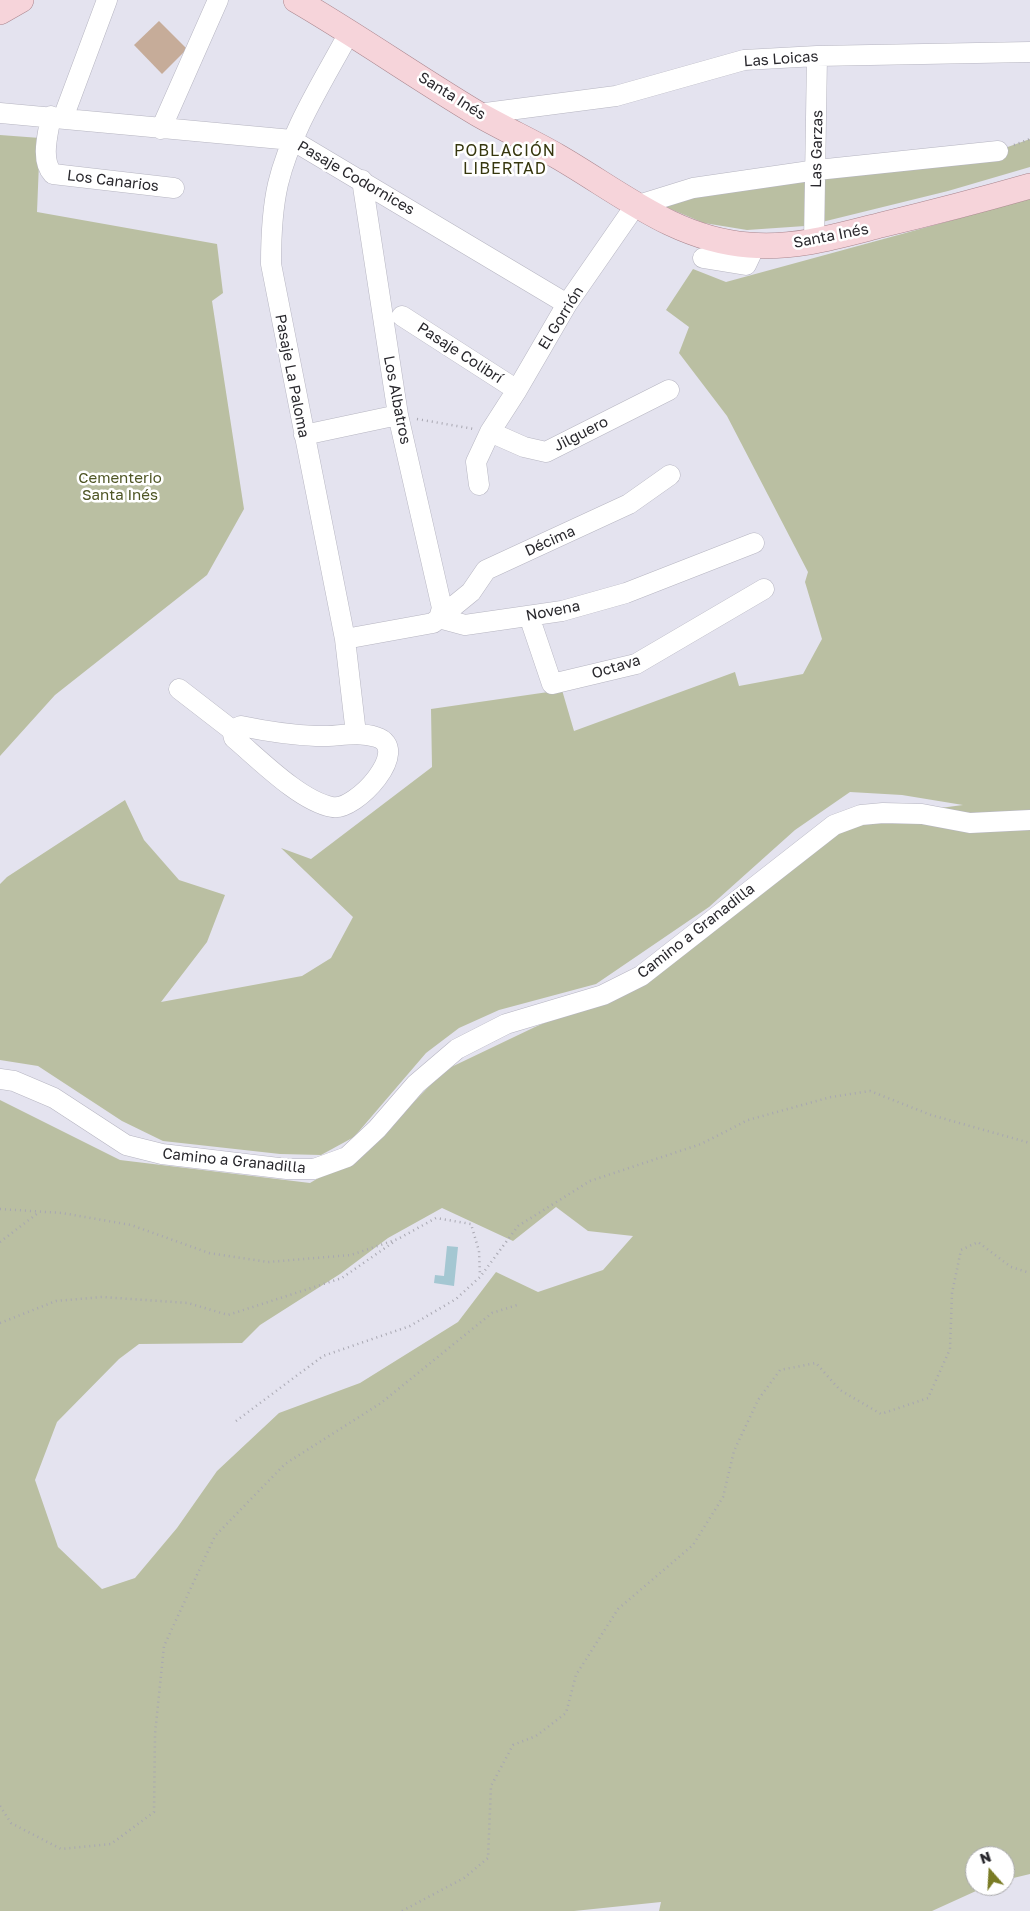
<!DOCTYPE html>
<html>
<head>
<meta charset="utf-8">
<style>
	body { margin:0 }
	#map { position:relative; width:1030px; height:1911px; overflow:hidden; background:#e4e3ef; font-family:"Golos Text",sans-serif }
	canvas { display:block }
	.north { position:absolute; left:965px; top:1846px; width:50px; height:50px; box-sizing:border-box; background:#fff; border:1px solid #a9a9ab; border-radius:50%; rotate:341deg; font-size:14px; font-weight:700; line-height:20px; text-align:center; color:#29282d }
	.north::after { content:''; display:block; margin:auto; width:18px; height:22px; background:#797b24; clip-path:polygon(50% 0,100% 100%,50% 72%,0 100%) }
</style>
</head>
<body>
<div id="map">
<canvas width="1030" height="1911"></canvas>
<div class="north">N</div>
</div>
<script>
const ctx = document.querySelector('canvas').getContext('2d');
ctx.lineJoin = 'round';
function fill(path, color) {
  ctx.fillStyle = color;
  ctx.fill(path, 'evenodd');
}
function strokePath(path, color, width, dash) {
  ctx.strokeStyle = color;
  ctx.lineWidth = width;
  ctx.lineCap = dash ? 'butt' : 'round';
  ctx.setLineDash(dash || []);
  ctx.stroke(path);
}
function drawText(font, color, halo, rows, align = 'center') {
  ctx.font = font + ' "Golos Text",sans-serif';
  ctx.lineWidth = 5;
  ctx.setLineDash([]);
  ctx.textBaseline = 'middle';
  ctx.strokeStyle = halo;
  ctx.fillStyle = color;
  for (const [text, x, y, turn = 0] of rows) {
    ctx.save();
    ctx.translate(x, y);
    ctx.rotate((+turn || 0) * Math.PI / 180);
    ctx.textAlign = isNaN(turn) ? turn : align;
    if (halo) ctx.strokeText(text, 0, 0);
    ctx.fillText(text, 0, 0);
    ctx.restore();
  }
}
fill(new Path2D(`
	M0,135L40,138L37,212L217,244L223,293L212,301L244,509L207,575L55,695L0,756Z
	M1030,139V167L948,191L822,222L825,170L991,153Z
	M807,179L805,226L747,230L704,223L656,203Z
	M1030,199V1874L1005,1880V1856H975V1886H987L932,1911H659L661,1902L574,1911H0V1100L120,1160L310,1183L370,1147L445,1070L535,1027L639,982L833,829L878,816L963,805L902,795L850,792L795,830L709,907L596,984L499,1010L459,1028L426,1053L354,1137L321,1155L280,1154L163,1141L122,1121L38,1066L0,1060V884L7,877L125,800L144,840L179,880L225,895L207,942L161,1002L302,976L331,958L353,917L281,848L311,859L432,767L431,709L562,690L574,731L735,672L739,686L803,674L822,639L805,582L808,572L727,416L679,353L689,327L666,310L693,269L726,282ZM556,1207L588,1231L633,1236L603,1270L538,1292L496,1272L458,1322L360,1383L279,1413L217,1471L177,1528L135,1578L102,1589L58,1547L35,1480L57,1422L119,1359L139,1344L242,1343L260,1325L340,1274L388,1238L442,1208L513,1241Z`), '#babfa2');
fill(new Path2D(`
	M447,1246L458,1247L454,1286L434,1283L435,1275L444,1276Z`), '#a4c7d2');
fill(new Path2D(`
	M159,21L187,49L162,74L134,45Z`), '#c6ac99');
const minor = new Path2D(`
	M350,31C324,80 291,130 278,184C272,210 271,237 271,264L345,639L356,734
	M0,113L292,140L567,304
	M478,114L616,96L744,60L817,56L1030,52
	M51,116C48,134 40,160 53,174L174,188
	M63,118L107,0
	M161,129L218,0
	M362,180L398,415L442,608L439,618
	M814,242L817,56
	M703,258L746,265L755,246
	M402,316L517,390
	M490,432L524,447L546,452L669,390
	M304,435L398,415
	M479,485L476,462L490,432L517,390L567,304L635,206L693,188L817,170L998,151
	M529,616L552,684L636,664L764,589
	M439,618L465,625L562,611L626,593L754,543
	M345,639L433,623L471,592L486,570L629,504L670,475
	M179,689L232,730L234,738C259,759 300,801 332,807C356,812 413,748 376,737C357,731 336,737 316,736C291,735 265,731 241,726L232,730
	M0,1079L14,1081L54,1098L126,1145L162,1154L287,1169H314L347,1157L377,1129L416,1084L457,1049L506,1024L603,995L641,976L834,825L861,815L883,813L922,814L970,823L1030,820`);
const major = new Path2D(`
	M296,0C358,36 416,77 478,114C504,129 531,141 557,156C618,191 675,240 749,245C795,249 838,236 881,225C931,213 981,200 1030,186
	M0,12L21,0`);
strokePath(minor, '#b6b5c1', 21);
strokePath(major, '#aa868e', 26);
strokePath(new Path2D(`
	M1014,145L1030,139
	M417,419L474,429
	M0,1209L62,1213L131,1225L209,1253L268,1262L351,1255L398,1239L436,1218L471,1224L479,1251L480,1276
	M0,1242L38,1213
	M0,1323L56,1301L102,1297L188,1303L228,1315L342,1278L395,1241
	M236,1421L323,1356L410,1326L456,1299L480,1277L518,1226L590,1181L701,1144L748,1120L831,1097L870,1091L931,1115L1030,1143
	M0,1806L11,1823L61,1849L111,1844L154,1812L155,1734L164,1646L215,1536L285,1464L381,1403L492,1313L517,1305
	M402,1911L464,1878L488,1858L491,1786L513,1745L536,1736L566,1713L576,1675L618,1609L693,1545L723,1497L734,1451L758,1400L780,1370L816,1363L840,1390L881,1414L928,1398L950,1349L952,1293L961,1250L978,1242L1011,1267L1030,1273`), '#a8a7b1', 2.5, [1, 4]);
strokePath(minor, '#fff', 20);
strokePath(major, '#f6d4da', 25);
drawText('15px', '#29282d', '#fff', [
	["Las Loicas",781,59,-4],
	["Santa Inés",452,96,32],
	["Las Garzas",817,149,-89],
	["Pasaje Codornices",356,178,30],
	["Los Canarios",113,181,7],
	["Santa Inés",831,236,-11],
	["El Gorrión",561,318,-58],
	["Pasaje Colibrí",460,353,33],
	["Pasaje La Paloma",292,376,79],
	["Los Albatros",397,400,79],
	["Jilguero",581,434,-27],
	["Décima",550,541,-24],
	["Novena",553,611,-11],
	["Octava",616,667,-17],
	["Camino a Granadilla",696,931,-38],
	["Camino a Granadilla",234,1161,6]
]);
drawText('15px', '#4e5524', '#fff', [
	["Cementerio",120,478],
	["Santa Inés",120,495]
]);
ctx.letterSpacing = '1px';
drawText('16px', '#36370e', '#fff', [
	["POBLACIÓN",505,151],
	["LIBERTAD",505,169]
]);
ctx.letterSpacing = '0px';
</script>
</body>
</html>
